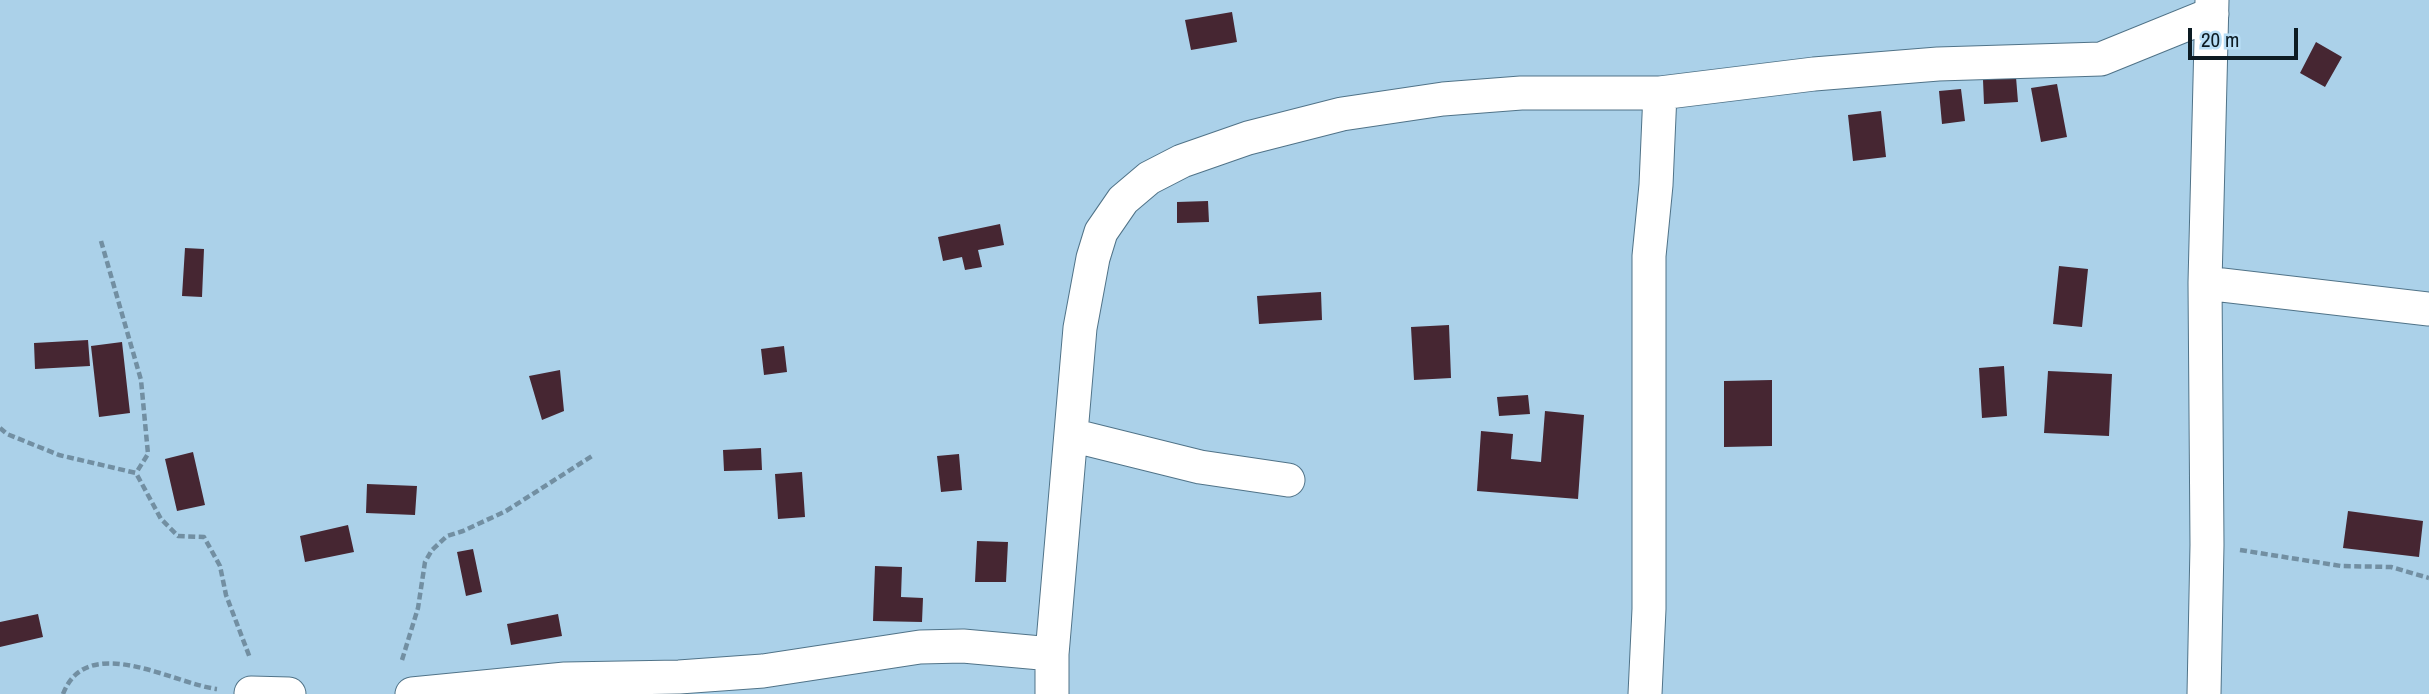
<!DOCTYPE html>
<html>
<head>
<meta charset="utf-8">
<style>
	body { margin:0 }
	#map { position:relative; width:2429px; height:694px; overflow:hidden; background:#abd1e9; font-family:"Archivo Narrow",sans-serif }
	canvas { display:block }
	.scale { position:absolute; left:2188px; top:28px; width:110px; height:32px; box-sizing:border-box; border:4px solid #0c1b23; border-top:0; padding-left:9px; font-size:21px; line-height:24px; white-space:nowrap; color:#0c1b23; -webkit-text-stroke:5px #b8def6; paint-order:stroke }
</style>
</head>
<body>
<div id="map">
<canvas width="2429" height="694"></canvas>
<div class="scale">20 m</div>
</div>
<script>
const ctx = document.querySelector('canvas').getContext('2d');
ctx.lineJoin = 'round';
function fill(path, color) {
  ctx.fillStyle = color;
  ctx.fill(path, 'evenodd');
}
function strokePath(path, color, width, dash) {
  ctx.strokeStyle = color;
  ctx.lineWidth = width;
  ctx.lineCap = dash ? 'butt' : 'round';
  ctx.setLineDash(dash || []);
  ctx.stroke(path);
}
fill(new Path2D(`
	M1232,12L1237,42L1191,50L1185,20Z
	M2316,42L2342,57L2325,87L2300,73Z
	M2016,77L2018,102L1984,104L1983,80Z
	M2057,84L2067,137L2041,142L2031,88Z
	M1961,89L1965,121L1942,124L1939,91Z
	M1881,111L1886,157L1853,161L1848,115Z
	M1208,201L1209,222L1177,223V202Z
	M1000,224L1004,245L978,250L982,267L965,270L962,257L943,261L938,237Z
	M185,248L204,249L202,297L182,296Z
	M2059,266L2088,269L2082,327L2053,324Z
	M1321,292L1322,320L1259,324L1257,296Z
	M1449,325L1451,378L1414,380L1411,327Z
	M88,340L90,366L35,369L34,343Z
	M122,342L130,413L99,417L91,346Z
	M784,346L787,372L764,375L761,349Z
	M2004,366L2007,416L1982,418L1979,368Z
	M560,370L564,411L542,420L529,376Z
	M2048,371L2112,374L2109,436L2044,433Z
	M1772,380V446L1724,447V381Z
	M1528,395L1530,414L1499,416L1497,397Z
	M1545,411L1584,415L1578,499L1477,491L1481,431L1513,434L1511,459L1541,462Z
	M761,448L762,470L724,471L723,450Z
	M193,452L205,505L177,511L165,459Z
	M959,454L962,490L941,492L937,456Z
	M802,472L805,517L778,519L775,474Z
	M367,484L417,486L415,515L366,513Z
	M2348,511L2423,521L2419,557L2343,548Z
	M348,525L354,552L305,562L300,536Z
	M977,541L1008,542L1006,582H975Z
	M473,549L482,592L466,596L457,552Z
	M875,566L902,567L901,597L923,598L922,622L873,621Z
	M38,614L43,637L0,647V622Z
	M558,614L562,636L511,645L507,624Z`), '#462632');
const minor = new Path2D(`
	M2205,283L2429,309
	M1071,435L1200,467L1288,480
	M565,679L679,677L763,671L920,647L963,646L1052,654
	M251,693L289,694
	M412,694L565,679L568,694
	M1052,694V654L1080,328L1093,258L1101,232L1123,200L1149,178L1182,161L1248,138L1342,114L1443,99L1521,93H1660L1814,74L1938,64L2101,59L2212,14
	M1645,694L1649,609V256L1656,185L1660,93
	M2204,694L2207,545L2205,283L2212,0`);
strokePath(minor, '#507388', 35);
strokePath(new Path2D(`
	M101,241L141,380L148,454L136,473
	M0,428L7,434L59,455L136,473L161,519L178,536L204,537L220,566L226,595L250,658
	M2240,550L2341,566L2391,567L2429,578
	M402,660L418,608L425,562L432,550L447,536L463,531L506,511L592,456
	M63,694C87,631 174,684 217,689`), '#728fa2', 4.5, [7, 3.5]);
strokePath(minor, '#fff', 33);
</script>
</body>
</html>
